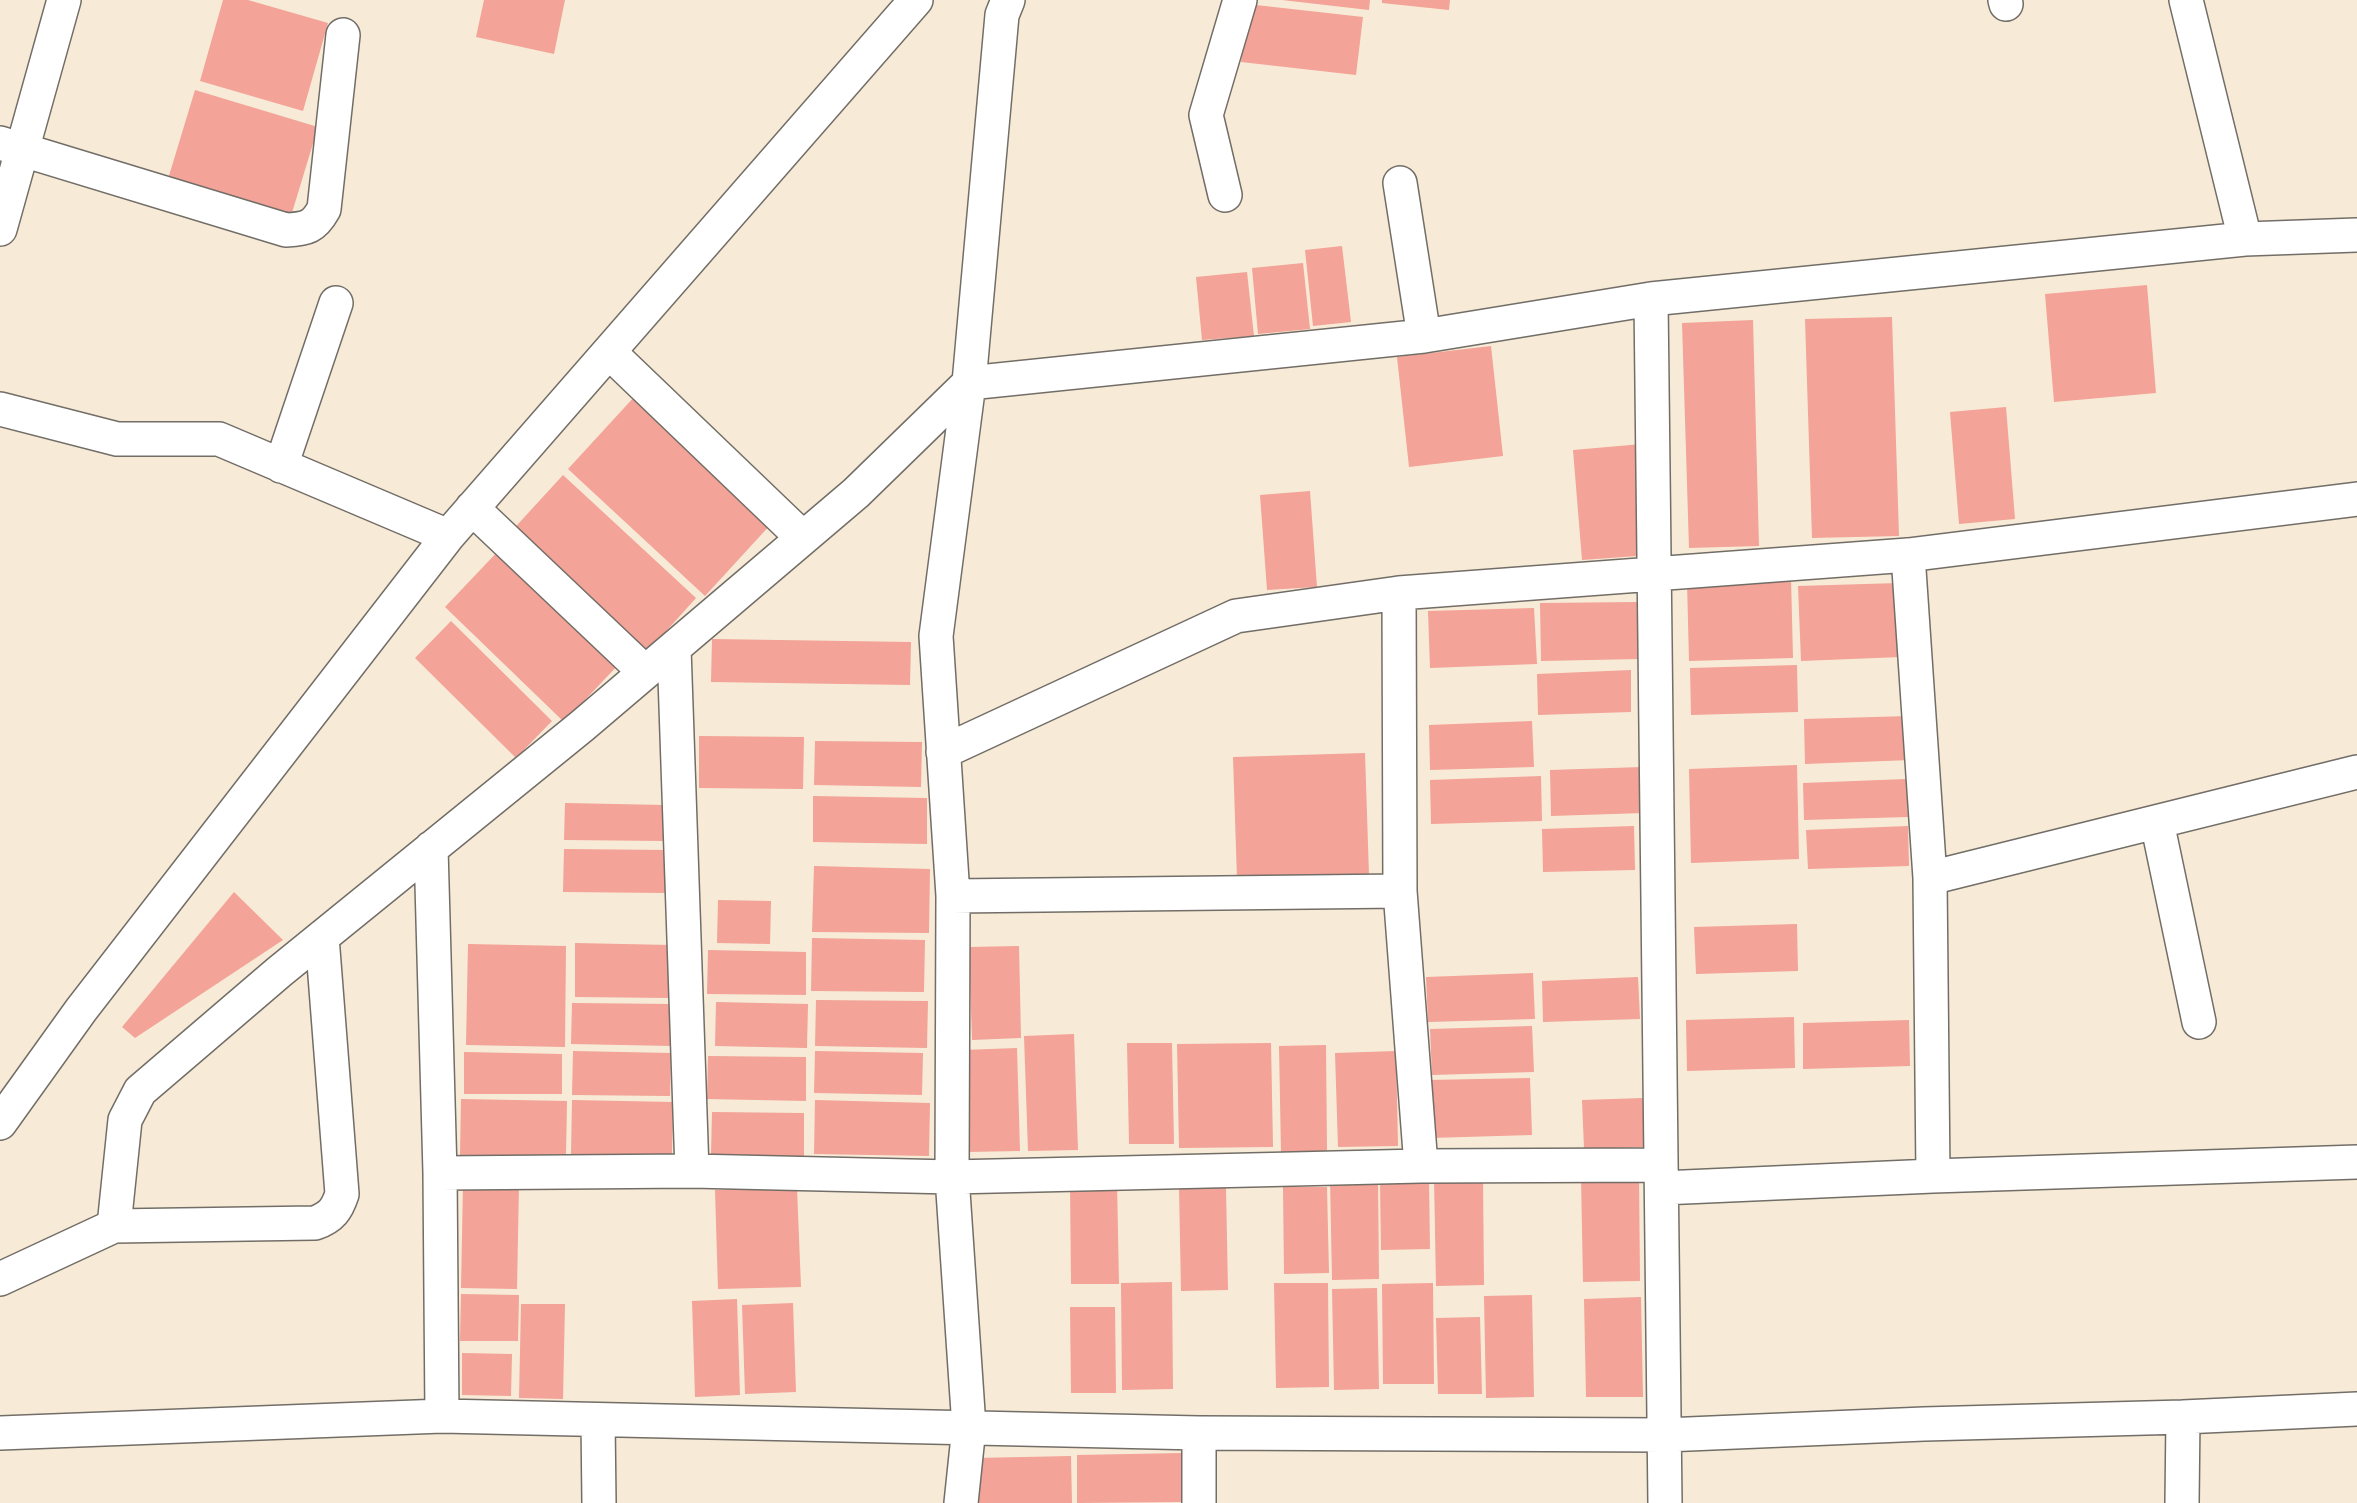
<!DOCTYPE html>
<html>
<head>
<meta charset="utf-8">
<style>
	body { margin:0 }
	canvas { display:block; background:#f7ead7 }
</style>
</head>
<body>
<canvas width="2357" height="1503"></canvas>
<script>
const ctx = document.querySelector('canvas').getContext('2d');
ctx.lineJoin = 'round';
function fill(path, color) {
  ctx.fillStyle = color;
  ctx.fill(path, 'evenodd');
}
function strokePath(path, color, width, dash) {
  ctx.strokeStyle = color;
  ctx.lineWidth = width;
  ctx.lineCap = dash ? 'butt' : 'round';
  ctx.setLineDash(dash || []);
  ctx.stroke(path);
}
fill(new Path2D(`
	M223,0H248L328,23L303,111L200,81Z
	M484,0H565L554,54L476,37Z
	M1282,0H1370L1369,10Z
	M1382,0H1450L1449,10L1382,3Z
	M1247,4L1363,17L1356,75L1241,62Z
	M195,90L318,127L291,216L168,179Z
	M1342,246L1351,322L1313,326L1305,250Z
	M1303,263L1310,329L1258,334L1252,268Z
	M1247,272L1254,336L1202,340L1196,277Z
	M2147,285L2156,393L2054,402L2045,294Z
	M1892,317L1899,536L1812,538L1805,319Z
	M1753,320L1759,546L1689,548L1682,323Z
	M1491,346L1503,456L1409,467L1397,357Z
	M635,396L772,523L705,596L568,469Z
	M2006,407L2015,519L1959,524L1950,412Z
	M1642,444L1651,555L1582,560L1573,450Z
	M563,475L696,598L642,658L508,535Z
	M1310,491L1317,587L1267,590L1260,495Z
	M502,547L621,662L564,722L445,607Z
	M1791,578L1793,658L1689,661L1687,581Z
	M1899,583L1901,657L1801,661L1798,586Z
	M1638,602L1639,659L1541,661L1540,603Z
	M1534,608L1537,664L1430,668L1428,611Z
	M451,621L552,721L516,758L415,658Z
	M712,639L911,642L910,685L711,682Z
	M1797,665L1798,712L1691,715L1690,668Z
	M1631,670V712L1538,715L1537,674Z
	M1909,716L1911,760L1805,764L1804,719Z
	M1532,721L1534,767L1430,770L1429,725Z
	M699,736L804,737L803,789L699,788Z
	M815,741L922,742L921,787L814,785Z
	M1365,753L1369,875L1237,879L1233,757Z
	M1797,765L1799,859L1691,863L1689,769Z
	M1642,767L1644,813L1551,816L1550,770Z
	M1541,776L1542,821L1431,824L1430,780Z
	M1906,779L1908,817L1804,820L1803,783Z
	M813,796L927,798V844L813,842Z
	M565,803L665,805V841L564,840Z
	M1634,826L1635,870L1543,872L1542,829Z
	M1908,826L1909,866L1808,869L1806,830Z
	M564,849L669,850L668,893L563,892Z
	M814,866L930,869L929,933L812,932Z
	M234,892L283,940L135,1038L122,1027Z
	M718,900L771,901L770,944L717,943Z
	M1797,924L1798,971L1696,974L1694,927Z
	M812,938L925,940L924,992L811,991Z
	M575,943L671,945L670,998L575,997Z
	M468,944L566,946L565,1047L466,1045Z
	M1019,946L1021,1038L972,1040L969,947Z
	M708,950L806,952V995L707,994Z
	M1533,973L1535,1019L1428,1022L1426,977Z
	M1638,977L1640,1019L1543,1022L1542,981Z
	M816,1000L928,1001L927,1048L815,1046Z
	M716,1002L808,1004L807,1048L715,1046Z
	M572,1003L673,1004V1046L571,1044Z
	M1794,1017L1795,1068L1687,1071L1686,1020Z
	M1909,1020L1910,1066L1803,1069V1023Z
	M1532,1026L1534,1072L1432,1075L1430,1029Z
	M1074,1034L1078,1150L1028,1151L1024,1036Z
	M1127,1043H1172L1174,1144H1129Z
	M1271,1043L1273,1147L1179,1148L1177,1044Z
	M1326,1045L1327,1151L1281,1152L1279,1046Z
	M1017,1048L1020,1151L965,1152L963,1050Z
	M573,1051L671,1053L670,1096L572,1095Z
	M815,1051L923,1053L922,1095L814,1093Z
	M1396,1051L1398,1146L1338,1147L1335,1053Z
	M464,1052L562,1054V1094H464Z
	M708,1056L806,1057V1101L707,1099Z
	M1530,1078L1532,1135L1430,1138L1428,1080Z
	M1643,1098L1644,1147L1584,1149L1582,1100Z
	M461,1099L567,1101L566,1156L460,1155Z
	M572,1100L673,1102L672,1155L571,1154Z
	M815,1100L930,1103L929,1156L814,1154Z
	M712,1112L804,1113V1157L711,1155Z
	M1639,1176L1640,1281L1583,1282L1581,1177Z
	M1483,1177L1484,1285L1436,1286L1434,1178Z
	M1330,1178H1378L1379,1279L1332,1280Z
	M1429,1180L1430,1249L1381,1250L1380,1181Z
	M1070,1181H1117L1119,1284H1071Z
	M463,1183L519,1184L517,1289L461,1288Z
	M1283,1187H1327L1329,1273L1284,1274Z
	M797,1188L801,1287L718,1289L715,1190Z
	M1179,1188H1226L1228,1290L1181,1291Z
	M1172,1282L1173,1389L1122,1390L1121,1283Z
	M1274,1283H1328L1329,1387L1276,1388Z
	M1433,1283L1434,1384H1383L1382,1284Z
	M1377,1288L1379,1389L1334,1390L1332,1289Z
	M461,1294L519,1295L518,1341H460Z
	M1532,1295L1534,1397L1486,1398L1484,1296Z
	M1641,1297L1643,1397H1586L1584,1299Z
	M737,1299L740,1395L695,1397L692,1301Z
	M793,1303L796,1392L745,1394L742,1305Z
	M521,1304H565L563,1399L519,1398Z
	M1070,1307H1115L1116,1393H1071Z
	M1480,1317L1482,1394H1438L1436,1318Z
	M462,1353L512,1354L511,1396L462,1395Z
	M1183,1453L1184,1502L1077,1503V1455Z
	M1071,1456L1072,1503H976L975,1458Z`), '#f3a397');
const minor = new Path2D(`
	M2005,0L2006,4
	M2186,0L2245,239
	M0,143L286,230C307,229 314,227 324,209L343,35
	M1400,183L1424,336
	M1225,195L1206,115L1240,0
	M0,229L64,0
	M1651,299L1665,1503
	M609,352L803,538
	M0,409L117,439H219L448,536
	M281,466L336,303
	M472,508L645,672
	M1908,555L1930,878L1933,1176
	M1399,593L1400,891L1421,1166
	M674,648L692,1171
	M943,752L1236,616L1399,593L1908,555L2357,499
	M2157,822L2199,1022
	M431,848L440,1173L442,1416
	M1930,878L2357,772
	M953,896L1400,891
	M0,1123L81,1010L448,536L916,0
	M440,1173L692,1171L952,1177L1421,1166L1661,1165
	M1662,1188L1933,1176L2357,1162
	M114,1226L125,1120L140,1091L279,972L582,726L856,493L969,383L1424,336L1651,299L2245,239L2357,235
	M0,1279L114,1226L315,1223C332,1217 337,1209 342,1194L322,937
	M2183,1417L2357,1409
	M598,1420L599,1503
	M0,1433L442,1416L1199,1433L1665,1435L1924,1424L2183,1417L2182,1503
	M961,1503L969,1427L952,1177L953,896L936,636L969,383L1002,15L1008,0
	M1199,1503V1433`);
strokePath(minor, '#726e67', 36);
strokePath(minor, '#fff', 33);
</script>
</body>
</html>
